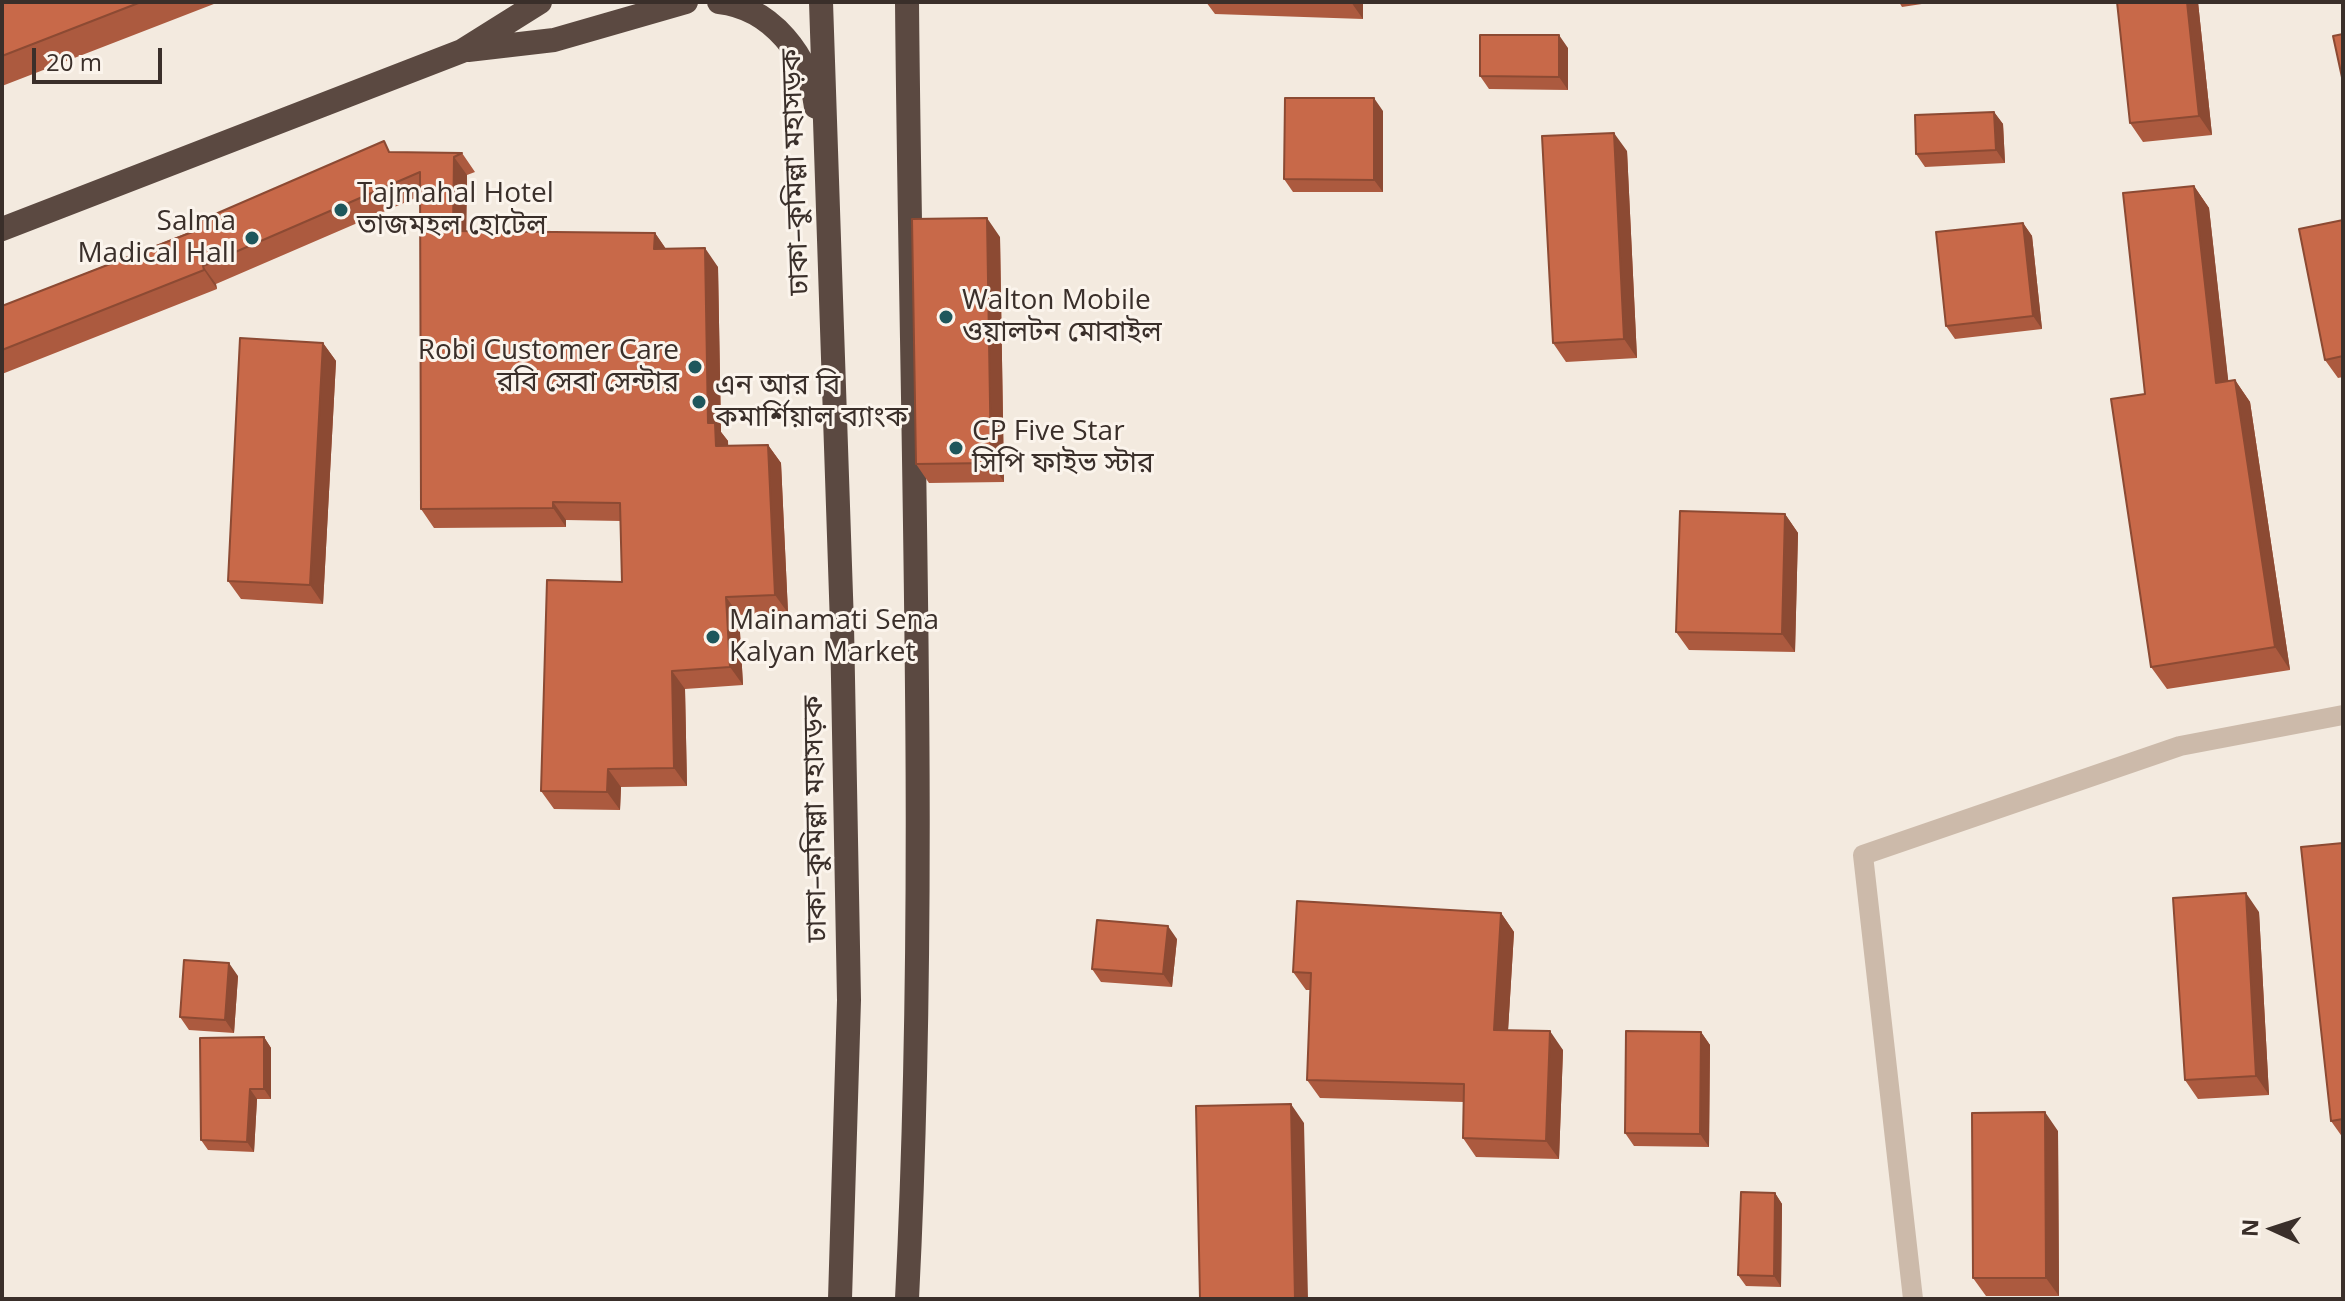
<!DOCTYPE html>
<html>
<head>
<meta charset="utf-8">
<style>
	body { margin:0 }
	#map { position:relative; width:2345px; height:1301px; overflow:hidden; background:#f3eadf; font-family:"Open Sans",sans-serif }
	canvas { display:block }
	.frame { position:absolute; inset:0; border:4px solid #3a2f2a; pointer-events:none }
	.north { position:absolute; left:2233px; top:1189px; width:80px; height:80px; -webkit-text-stroke:6px #fbf4ec; paint-order:stroke; rotate:273deg; font-size:22px; font-weight:700; line-height:32px; text-align:center; color:#3a2f2a }
	.north::after { content:''; display:block; margin:auto; width:28px; height:36px; background:#3a2f2a; clip-path:polygon(50% 0,100% 100%,50% 72%,0 100%) }
	.scale { position:absolute; left:32px; top:48px; width:130px; height:36px; box-sizing:border-box; border:4px solid #3a2f2a; border-top:0; padding-left:10px; font-size:24px; line-height:28px; white-space:nowrap; color:#3a2f2a; -webkit-text-stroke:6px #fbf4ec; paint-order:stroke }
</style>
</head>
<body>
<div id="map">
<canvas width="2345" height="1301"></canvas>
<div class="frame"></div>
<div class="north">N</div>
<div class="scale">20 m</div>
</div>
<script>
const ctx = document.querySelector('canvas').getContext('2d');
ctx.lineJoin = 'round';
function strokePath(path, color, width, dash) {
  ctx.strokeStyle = color;
  ctx.lineWidth = width;
  ctx.lineCap = dash ? 'butt' : 'round';
  ctx.setLineDash(dash || []);
  ctx.stroke(path);
}
function fill(path, color) {
  ctx.fillStyle = color;
  ctx.fill(path, 'evenodd');
}
function drawText(font, color, halo, rows, align = 'center') {
  ctx.font = font + ' "Open Sans","Noto Sans Bengali",sans-serif';
  ctx.lineWidth = 6;
  ctx.setLineDash([]);
  ctx.textBaseline = 'middle';
  ctx.strokeStyle = halo;
  ctx.fillStyle = color;
  for (const [text, x, y, turn = 0] of rows) {
    ctx.save();
    ctx.translate(x, y);
    ctx.rotate((+turn || 0) * Math.PI / 180);
    ctx.textAlign = isNaN(turn) ? turn : align;
    if (halo) ctx.strokeText(text, 0, 0);
    ctx.fillText(text, 0, 0);
    ctx.restore();
  }
}
strokePath(new Path2D(`
	M1913,1299L1863,855L2180,746L2343,715`), '#ccbaaa', 20);
strokePath(new Path2D(`
	M719,2C772,8 809,56 816,107
	M821,2L842,625L849,1000L840,1299
	M907,2C911,434 929,867 907,1299
	M468,50L554,40L686,2
	M2,229L462,51L540,2`), '#5b4941', 24);
fill(new Path2D(`
	M2,2H219L2,86Z
	M1206,2H1363V19L1215,14Z
	M1899,2H1935L1902,7Z
	M2117,2H2198L2212,135L2143,142L2130,123Z
	M1568,48V90L1489,89L1480,76Z
	M1383,111V192H1293L1284,179Z
	M1994,112L2003,124L2005,163L1925,167L1916,154Z
	M1627,151L1637,358L1566,362L1553,343Z
	M392,152L462,153L475,172L467,175L466,231L655,233L666,249L718,267L721,432L728,441V446L768,445L781,463L788,613L739,615L743,685L685,689L687,786L621,787L620,810L554,809L541,791L622,582L621,521L566,520V527L434,528L421,509L420,196L216,284L217,289L2,374V306Z
	M2194,186L2209,208L2228,381L2235,380L2250,402L2290,670L2167,689L2151,667L2145,394Z
	M2343,220V377L2338,378L2325,360Z
	M2023,223L2032,236L2042,329L1955,339L1946,326Z
	M1000,237L1004,482L929,483L916,464Z
	M323,343L336,361L323,604L241,599L228,581Z
	M1785,514L1798,533L1795,652L1689,650L1676,632Z
	M2343,843V1138L2331,1121Z
	M2259,912L2269,1095L2198,1099L2185,1080Z
	M1501,913L1514,932L1508,1030L1563,1050L1559,1159L1476,1157L1463,1138L1464,1102L1320,1098L1307,1080L1310,990H1306L1293,972Z
	M1177,939L1172,987L1101,982L1092,969Z
	M238,976L234,1033L189,1030L180,1017Z
	M1701,1032L1710,1045L1709,1147L1634,1146L1625,1133Z
	M264,1037L271,1048V1099H257L254,1152L208,1150L201,1140Z
	M2058,1131L2059,1296H1986L1973,1278Z
	M1775,1193L1782,1204L1781,1287L1746,1286L1738,1275Z`), '#ac5a3f');
fill(new Path2D(`
	M1351,2H1363V19Z
	M2187,2H2198L2212,135L2199,116Z
	M1559,35L1568,48V90L1559,77Z
	M1374,98L1383,111V192L1374,180Z
	M1994,112L2003,124L2005,163L1996,150Z
	M1614,133L1627,151L1637,358L1624,339Z
	M454,157L467,175L466,249L453,231Z
	M2194,186L2209,208L2231,405L2216,383Z
	M987,218L1000,237L1004,482L991,463Z
	M2023,223L2032,236L2042,329L2033,316Z
	M655,233L668,252L654,249Z
	M705,248L718,267L721,432L728,441L729,465L716,446L708,423Z
	M203,266L216,284L217,289L204,270Z
	M323,343L336,361L323,604L310,585Z
	M2235,380L2250,402L2290,670L2275,647Z
	M768,445L781,463L788,613L775,595Z
	M553,502L566,520V527L553,508Z
	M1785,514L1798,533L1795,652L1782,634Z
	M726,597L739,615L743,685L730,667Z
	M672,671L685,689L687,786L674,768Z
	M608,769L621,787L620,810L607,792Z
	M2246,893L2259,912L2269,1095L2256,1076Z
	M1501,913L1514,932L1507,1048L1494,1030Z
	M1168,926L1177,939L1172,987L1163,974Z
	M229,963L238,976L234,1033L225,1020Z
	M1550,1031L1563,1050L1559,1159L1546,1141Z
	M1701,1032L1710,1045L1709,1147L1700,1134Z
	M264,1037L271,1048V1099L264,1089Z
	M250,1089L257,1099L254,1152L247,1142Z
	M1291,1104L1304,1123L1308,1299H1295Z
	M2045,1112L2058,1131L2059,1296L2046,1278Z
	M1775,1193L1782,1204L1781,1287L1774,1276Z`), '#8c4a33');
const building = new Path2D(`
	M2,2H141L2,56Z
	M2117,2H2187L2199,116L2130,123Z
	M2343,34V82L2333,36Z
	M1480,35H1559V77L1480,76Z
	M1285,98H1374V180L1284,179Z
	M1994,112L1996,150L1916,154L1915,115Z
	M1614,133L1624,339L1553,343L1542,136Z
	M384,141L389,152L462,153L454,157L453,231L655,233L654,249L705,248L708,423H715L716,446L768,445L775,595L726,597L730,667L672,671L674,768L608,769L607,792L541,791L547,580L622,582L620,503L553,502V508L421,509L420,172L203,266L204,270L2,350V306L200,229L197,222Z
	M2194,186L2216,383L2235,380L2275,647L2151,667L2111,399L2145,394L2123,193Z
	M987,218L991,463L916,464L912,219Z
	M2343,220V356L2325,360L2299,229Z
	M2023,223L2033,316L1946,326L1936,232Z
	M240,338L323,343L310,585L228,581Z
	M1680,511L1785,514L1782,634L1676,632Z
	M2343,843V1119L2331,1121L2301,847Z
	M2246,893L2256,1076L2185,1080L2173,898Z
	M1297,901L1501,913L1494,1030L1550,1031L1546,1141L1463,1138L1464,1084L1307,1080L1311,973L1293,972Z
	M1097,920L1168,926L1163,974L1092,969Z
	M184,960L229,963L225,1020L180,1017Z
	M1626,1031L1701,1032L1700,1134L1625,1133Z
	M264,1037V1089H250L247,1142L201,1140L200,1038Z
	M1291,1104L1295,1299H1200L1196,1106Z
	M2045,1112L2046,1278H1973L1972,1113Z
	M1741,1192L1775,1193L1774,1276L1738,1275Z`);
fill(building, '#c86949');
strokePath(building, '#8c4a33', 2);
for (const [x, y, r, color] of [
	[341,210,8,"#1e575c"],
	[252,238,8,"#1e575c"],
	[946,317,8,"#1e575c"],
	[695,367,8,"#1e575c"],
	[699,402,8,"#1e575c"],
	[956,448,8,"#1e575c"],
	[713,637,8,"#1e575c"]
]) {
  const dot = new Path2D();
  dot.arc(x, y, r, 0, 2 * Math.PI);
  ctx.fillStyle = color;
  ctx.fill(dot);
  strokePath(dot, '#fbf4ec', 3);
}
drawText('28px', '#3a2f2a', '#fbf4ec', [
	["ঢাকা–কুমিল্লা মহাসড়ক",796,172,-92],
	["ঢাকা–কুমিল্লা মহাসড়ক",816,819,-91]
]);
drawText('28px', '#3a2f2a', '#fbf4ec', [
	["Tajmahal Hotel",357,194],
	["তাজমহল হোটেল",357,226],
	["Salma",236,222,"right"],
	["Madical Hall",236,254,"right"],
	["Walton Mobile",962,301],
	["ওয়ালটন মোবাইল",962,333],
	["Robi Customer Care",679,351,"right"],
	["রবি সেবা সেন্টার",679,383,"right"],
	["এন আর বি",715,386],
	["কমার্শিয়াল ব্যাংক",715,418],
	["CP Five Star",972,432],
	["সিপি ফাইভ স্টার",972,464],
	["Mainamati Sena",729,621],
	["Kalyan Market",729,653]
], 'left');
</script>
</body>
</html>
